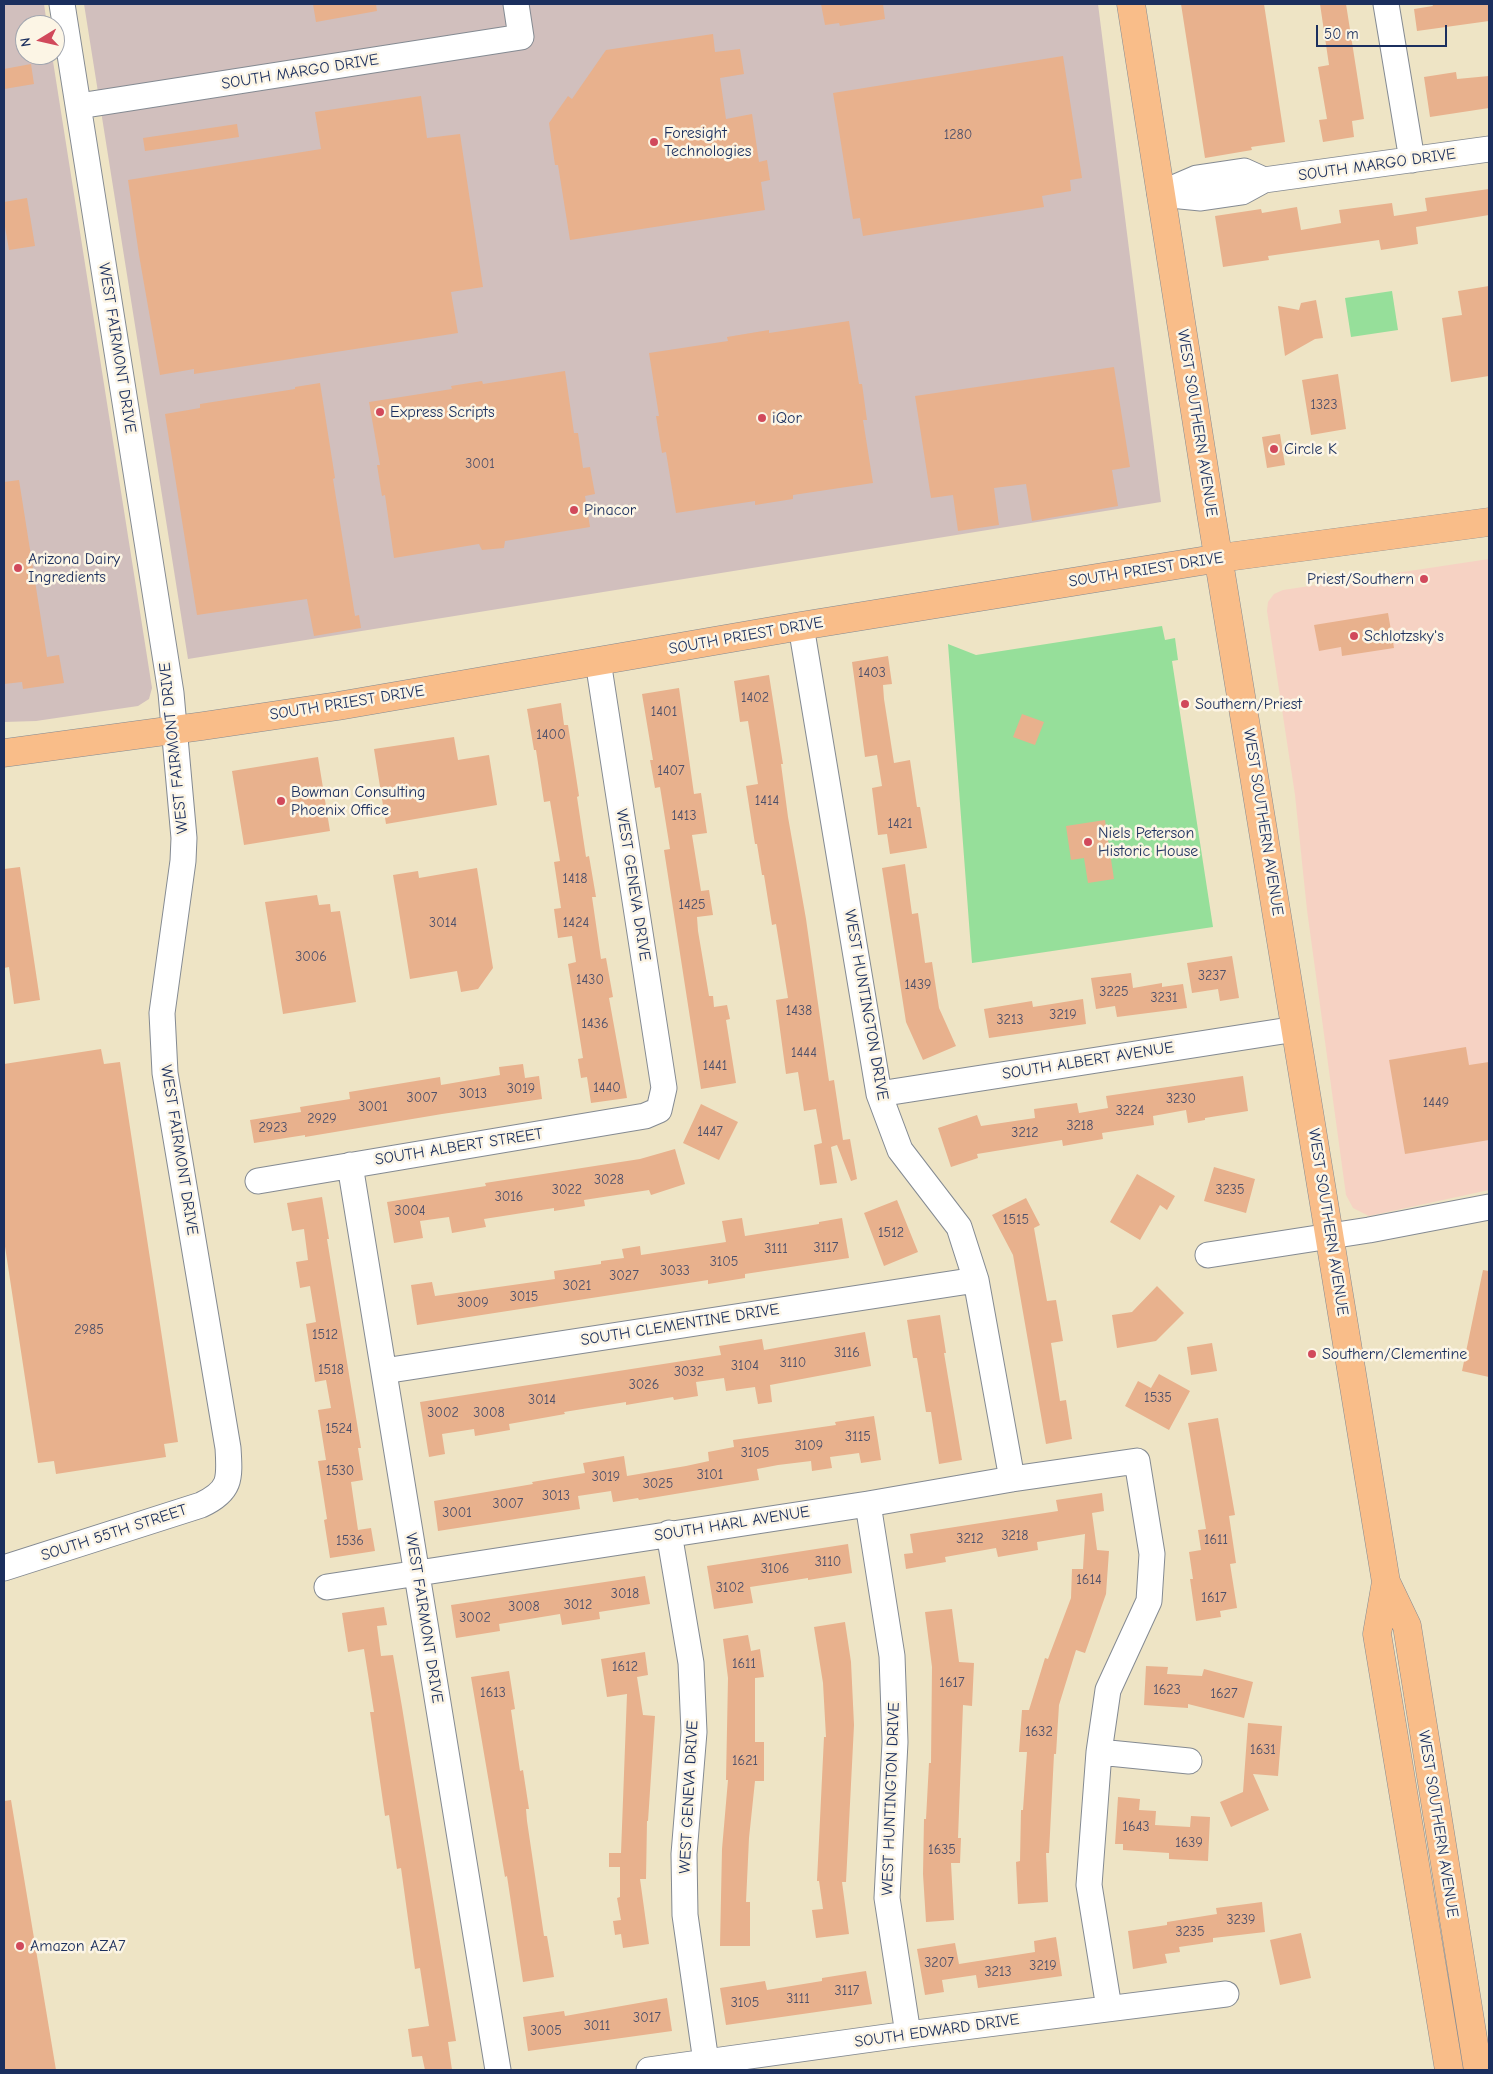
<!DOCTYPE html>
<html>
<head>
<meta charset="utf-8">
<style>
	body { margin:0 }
	#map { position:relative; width:1493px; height:2074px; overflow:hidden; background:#eee4c5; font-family:"Comic Neue",sans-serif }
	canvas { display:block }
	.frame { position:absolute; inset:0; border:5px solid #1b2f5e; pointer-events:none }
	.north { position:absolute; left:15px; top:15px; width:50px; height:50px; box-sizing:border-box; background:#fcf5e5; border:1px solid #a2a6af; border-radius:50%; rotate:261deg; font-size:14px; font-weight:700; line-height:20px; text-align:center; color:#1b2f5e }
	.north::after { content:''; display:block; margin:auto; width:18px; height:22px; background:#d1495b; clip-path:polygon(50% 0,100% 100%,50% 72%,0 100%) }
	.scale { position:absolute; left:1316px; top:25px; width:131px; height:22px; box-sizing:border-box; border:2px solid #1b2f5e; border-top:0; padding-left:6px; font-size:15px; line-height:18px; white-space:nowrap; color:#1b2f5e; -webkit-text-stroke:4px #fcf5e5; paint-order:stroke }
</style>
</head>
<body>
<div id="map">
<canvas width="1493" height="2074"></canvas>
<div class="frame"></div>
<div class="north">N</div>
<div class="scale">50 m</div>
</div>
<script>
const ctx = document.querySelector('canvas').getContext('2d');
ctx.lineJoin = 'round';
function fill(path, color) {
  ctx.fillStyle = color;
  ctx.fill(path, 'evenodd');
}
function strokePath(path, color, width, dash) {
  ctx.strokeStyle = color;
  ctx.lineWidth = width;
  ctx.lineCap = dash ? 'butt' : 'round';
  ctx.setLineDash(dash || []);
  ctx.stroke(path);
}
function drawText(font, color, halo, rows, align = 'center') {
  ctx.font = font + ' "Comic Neue",sans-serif';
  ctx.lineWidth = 5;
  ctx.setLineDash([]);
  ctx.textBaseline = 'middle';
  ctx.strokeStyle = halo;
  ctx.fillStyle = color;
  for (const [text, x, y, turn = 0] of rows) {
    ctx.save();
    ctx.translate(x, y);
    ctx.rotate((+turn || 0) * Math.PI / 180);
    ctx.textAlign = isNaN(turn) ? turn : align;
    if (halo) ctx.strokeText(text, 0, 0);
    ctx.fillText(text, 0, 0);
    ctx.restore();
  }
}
fill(new Path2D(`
	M1489,559V1190L1369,1216L1353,1208L1346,1195L1307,910L1295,795L1267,611L1268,602L1274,594L1283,590Z`), '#f6d2c3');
fill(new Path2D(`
	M4,4H44L47,25H25V55H52L152,688L149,699L138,706L36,721L4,722Z
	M84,4H1098L1161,502L188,659Z`), '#d1bfbd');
fill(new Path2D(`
	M1392,291L1398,330L1351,337L1345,298Z
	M1162,626L1165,640L1175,638L1178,660L1172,661L1213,927L972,963L948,644L976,655Z`), '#96df9a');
fill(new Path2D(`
	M313,4H376L377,11L316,22Z
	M821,4H883L885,19L840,26L839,23L825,25Z
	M1181,4H1264L1285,142L1251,147L1252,150L1205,158Z
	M1320,4H1346L1364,119L1352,121L1354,137L1323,142L1319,120L1327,119L1318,67L1329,65Z
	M1432,4H1489V21L1417,31L1414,9L1433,6Z
	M713,34L715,52L740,49L744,74L720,78L726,119L752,114L759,162L767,160L770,180L761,182L765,210L570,240L558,165H555L549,123L568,96L572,99L606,50Z
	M1063,56L1082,178L1070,180L1071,191L1042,196L1044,207L863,236L860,218L853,219L833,93Z
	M31,64L34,84L4,89V69Z
	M1456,72L1457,79L1489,76V108L1430,117L1424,77Z
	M421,96L427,138L460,134L483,287L451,292L458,333L194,374V369L160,375L139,255L128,180L321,149L315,112Z
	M237,124L239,137L145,151L143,138Z
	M1489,189V215L1416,227L1418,244L1381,250L1379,240L1268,256L1269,260L1223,267L1215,216L1261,209L1262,213L1297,207L1301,230L1341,223L1339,210L1392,203L1394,216L1427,211L1425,198Z
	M27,198L35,246L9,250L4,221V202Z
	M1489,286V376L1451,382L1442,318L1462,315L1458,291Z
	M1316,300L1323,338L1315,339L1285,356L1278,306L1299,310L1301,303Z
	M849,321L859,384H862L867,420H863L873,483L793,495V499L755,505V501L676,513L666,452L662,453L656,416H659L649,353L728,341L727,337L769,330V333Z
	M1114,367L1130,467L1112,470L1118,506L1032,521L1026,484L994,488L999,525L958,531L953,495L931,498L915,396Z
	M565,371L574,433H578L583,468L590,467L595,494L585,496L590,527L505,541L504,548L482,550L479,544L394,558L385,495L382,496L377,465H380L369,402L452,389L451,386L482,381L483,384Z
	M1338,374L1346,429L1311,435L1302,380Z
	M320,383L335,478L333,479L355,616L359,615L361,628L314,636L307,599L197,615L165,414L200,408V404L295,389V387Z
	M1280,434L1285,465L1267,468L1262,437Z
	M19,480L47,657L59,655L64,683L23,689L22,682L4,684V482Z
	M1388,613L1394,648L1342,656L1341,647L1319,651L1314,625Z
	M888,656L892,684L883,685L884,699L894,763L910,760L917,807H920L927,848L890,854L887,834L878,835L872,788L882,786L877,755L865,757L852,662Z
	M769,675L783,764H781L788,817L806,919L829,1081L834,1080L843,1140L850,1139L857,1179L851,1181L837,1145L831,1147L837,1183L820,1185L814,1145L822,1143L816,1109L804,1111L798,1072L786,1074L776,1000L788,998L776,924L772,925L764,875H762L757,844H755L746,786L758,784L748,721L740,722L734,681Z
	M679,688L694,794L701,793L707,833L692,835L701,891L709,890L713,915L697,917L698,931L709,996H713L714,1007L727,1005L730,1019L726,1020L736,1083L701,1089L664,850L670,849L660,787L655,788L650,760H653L642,694Z
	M561,703L564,725H568L579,796L577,797L586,857L589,856L596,897H592L601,959L606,958L613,997L609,998L627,1098L591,1103L587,1077L581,1078L578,1059L583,1058L568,964L576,962L572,936L558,938L554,909L561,908L554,862L560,861L550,801L544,802L536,750H534L527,709Z
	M1022,714L1044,722L1035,745L1013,737Z
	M454,737L458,760L489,755L497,805L386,824L374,749Z
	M318,757L330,831L244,845L232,771Z
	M1105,820L1114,879L1088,883L1084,858L1071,860L1066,826Z
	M905,864L912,914L918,913L925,963L932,962L939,1008L956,1046L923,1060L906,1022L882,868Z
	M20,867L40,1000L14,1004L9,967L4,968V869Z
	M477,868L493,968L478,989L461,992L457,971L410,979L393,875L418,871L419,878Z
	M317,895L319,905L330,904L331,912L340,911L356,1002L283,1014L265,902Z
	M1232,956L1239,998L1220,1001L1218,989L1192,993L1187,963Z
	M1131,973L1133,988L1162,983V987L1183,984L1187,1008L1117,1017L1115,1006L1096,1009L1091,978Z
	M1083,999L1086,1024L989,1038L984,1009L1032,1001L1033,1007Z
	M1466,1047L1469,1065L1489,1062V1140L1405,1154L1389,1060Z
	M101,1049L104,1064L120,1062L178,1442L164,1444L166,1457L56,1474L54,1461L38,1463L4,1240V1064Z
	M523,1064L525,1078L539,1076L542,1099L442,1114L305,1137V1135L254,1143L250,1120L301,1112L300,1107L350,1099L349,1092L440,1077L441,1085L500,1075L499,1067Z
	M1243,1076L1248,1111L1205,1118V1120L1188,1123L1186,1110L1153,1116L1154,1125L1102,1133L1103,1139L1063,1146L1062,1140L977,1154L978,1158L951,1167L938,1128L977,1115L981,1126L1035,1118L1034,1109L1077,1103L1079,1113L1108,1108L1106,1096Z
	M701,1104L738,1122L719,1160L683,1143Z
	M675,1149L685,1184L651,1195L649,1190L584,1200L585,1206L554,1211V1208L484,1219L486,1227L452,1233L449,1217L420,1221L423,1238L394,1243L387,1202L486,1186L485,1183L640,1159Z
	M1214,1167L1255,1179L1246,1213L1204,1201Z
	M1137,1174L1175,1196L1167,1210L1160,1205L1140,1240L1110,1222Z
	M322,1197L329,1239H327L361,1448H358L363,1480L351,1482L353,1496L358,1530L371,1528L375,1551L330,1558L324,1520L327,1519L318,1461L326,1460L318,1410L331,1408L326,1380L315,1382L306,1324L316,1322L310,1286L300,1288L296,1262L308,1260L304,1229L292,1231L287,1203Z
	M1026,1198L1040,1225L1034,1228L1047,1301L1056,1300L1063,1341L1051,1343L1060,1401L1066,1400L1072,1439L1046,1444L1013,1255L992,1215Z
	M897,1200L918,1252L884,1266L864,1213Z
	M742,1218L745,1236L819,1224V1222L842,1218L849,1258L745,1274V1278L708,1284V1280L417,1325L411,1285L432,1282L435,1296L555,1279L554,1271L601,1264V1261L624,1258L622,1249L640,1246L641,1255L726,1242L722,1221Z
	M1483,1270L1489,1271V1377L1462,1371Z
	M1157,1286L1184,1313L1156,1341L1117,1348L1112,1315L1132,1312Z
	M940,1315L946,1353H944L962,1460L939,1464L931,1412H926L917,1358H913L907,1320Z
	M865,1332L871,1366L770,1385L772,1402L758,1404L755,1387L726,1391L724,1378L696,1382L698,1396L674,1400L673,1397L626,1405V1402L564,1412L565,1414L509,1424L510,1430L475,1436L474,1429L442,1434L445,1454L429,1457L420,1402L721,1355L719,1346L762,1339L764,1350Z
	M1212,1343L1217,1371L1191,1375L1187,1347Z
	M1159,1374L1190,1391L1169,1430L1125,1406L1138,1381L1151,1388Z
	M874,1416L881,1460L861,1463L859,1453L830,1457L832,1468L812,1471L811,1461L778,1465L757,1469L759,1480L639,1500L638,1498L613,1502L611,1491L578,1496L580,1509L438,1531L434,1501L533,1484L532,1482L585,1473L583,1463L624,1456L627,1476L686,1466L709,1461L708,1452L734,1447L733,1440L836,1425L835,1422Z
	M1218,1418L1235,1515L1229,1516L1236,1563L1230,1564L1237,1608L1220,1611L1221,1617L1196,1621L1190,1579H1193L1189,1552L1201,1550L1198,1530L1206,1529L1188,1423Z
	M1102,1493L1104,1511L1092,1513L1097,1550L1109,1551L1106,1594L1085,1653L1076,1650L1059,1705L1056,1754H1054L1049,1853H1046L1048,1902L1018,1904L1016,1862L1020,1861L1021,1810H1023L1027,1752H1019L1022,1710H1029L1045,1658L1048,1659L1071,1598L1072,1569H1083L1085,1534L1037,1542L1038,1550L998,1557L996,1548L945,1557L946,1562L906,1569L904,1554L913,1553L910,1534L1058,1511L1056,1500Z
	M848,1544L852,1573L808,1580V1578L750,1587L753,1603L714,1609L707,1566Z
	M645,1576L650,1604L599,1612L600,1619L562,1625L560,1614L499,1624L500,1631L456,1638L451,1605Z
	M384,1607L387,1625L377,1626L381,1656L393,1655L402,1707L456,2041L448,2042L452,2070H425L422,2056L412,2057L408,2029L429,2026L420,1968L415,1969L401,1868L397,1869L389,1815L385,1816L370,1712H374L364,1649L348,1652L342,1613Z
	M952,1609L959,1662L974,1663L972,1706L963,1705L958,1838H961L960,1863H951L954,1920L926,1922L923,1874L924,1819H926L929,1763H931L932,1667L925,1612Z
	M845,1622L851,1662L854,1725L846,1882H842L849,1934L816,1938L812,1910L823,1909L819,1881H817L824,1737H826L823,1683L814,1627Z
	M748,1635L751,1651L760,1649L764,1677L755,1678V1742H764V1781H755L749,1838L746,1902H750V1946H720L722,1849L728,1780H726L728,1678L723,1639Z
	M645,1652L648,1675L637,1677L643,1715L655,1716L648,1821H647L646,1879H640L649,1944L623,1948L621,1934L615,1935L613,1921L621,1920L617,1898L620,1897V1867H609V1853H621L627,1694L607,1697L601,1659Z
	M1146,1666L1168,1667L1167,1674L1202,1676L1204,1669L1253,1682L1244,1718L1188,1704V1708L1144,1705Z
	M509,1671L515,1709L511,1710L520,1771L523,1770L529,1809H526L527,1821L544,1936H547L554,1977L523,1982L507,1876L505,1877L471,1677Z
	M1248,1723L1282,1726L1278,1776L1253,1774L1269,1810L1231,1827L1220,1802L1243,1792Z
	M1118,1797L1140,1799L1139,1810L1156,1811L1155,1825L1190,1827L1191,1816L1210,1817L1208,1861L1169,1859V1853L1123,1850V1844H1115Z
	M11,1800L56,2070H4V1801Z
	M1262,1902L1265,1932L1213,1938V1942L1179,1947L1180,1952L1165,1954L1167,1963L1133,1969L1128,1931L1167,1925V1922L1217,1914L1216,1908Z
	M1301,1933L1311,1978L1280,1985L1270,1940Z
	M1056,1937L1062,1976L978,1988L976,1975L942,1980L944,1992L925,1995L917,1949L955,1943L959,1964L1035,1952L1034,1941Z
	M866,1971L872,2004L726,2025L720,1988L765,1981L767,1990L822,1981V1978Z
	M667,1998L672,2031L528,2051L523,2017L564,2011L565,2016Z`), '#e8b18d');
const minor = new Path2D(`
	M1386,4L1412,160
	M79,106L521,37L516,4
	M1162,193L1197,178L1244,171L1264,180
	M1160,194L1201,198L1242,192L1264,180L1489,149
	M801,626L879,1094L900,1150L959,1227L976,1280L1012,1479
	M879,1094L1296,1029
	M350,1165L498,2070
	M258,1181L645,1116L659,1110L664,1088L598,661
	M1208,1255L1369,1230L1489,1207
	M384,1371L976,1280
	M868,1504L892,1656L895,1742L887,1898L908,2034
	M669,1533L691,1663L694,1732L684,1854L685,1915L706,2062
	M4,1568L201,1505C231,1491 230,1479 228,1448L165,1073L162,1013L183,861L184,838L171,693L62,4
	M327,1587L868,1504L1012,1479L1137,1461L1152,1554L1149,1601L1108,1690L1099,1752L1089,1885L1109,2008
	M1099,1752L1189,1761
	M649,2070L908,2034L1226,1994`);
const major = new Path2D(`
	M1131,4L1211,513L1386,1582L1407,1626L1478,2070
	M4,753L203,726L338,706L801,626L1220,558L1489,522
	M1386,1582L1377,1634L1449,2070`);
strokePath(minor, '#848a92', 27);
strokePath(major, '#848a92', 29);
strokePath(minor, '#fff', 25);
strokePath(major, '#f9bd89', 28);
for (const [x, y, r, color] of [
	[654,142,5,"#d1495b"],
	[380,412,5,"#d1495b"],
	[762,418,5,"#d1495b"],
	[1274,449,5,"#d1495b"],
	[574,510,5,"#d1495b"],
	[18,568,5,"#d1495b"],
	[1424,579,5,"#d1495b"],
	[1354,636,5,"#d1495b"],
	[1185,704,5,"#d1495b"],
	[281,801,5,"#d1495b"],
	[1088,842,5,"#d1495b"],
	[1312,1354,5,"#d1495b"],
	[20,1946,5,"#d1495b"]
]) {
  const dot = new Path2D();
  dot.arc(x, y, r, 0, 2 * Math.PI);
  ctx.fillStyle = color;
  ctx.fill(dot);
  strokePath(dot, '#fcf5e5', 2);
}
drawText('14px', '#4e506a', null, [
	["1280",958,135],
	["1323",1324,405],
	["3001",480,464],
	["1403",872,673],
	["1402",755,698],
	["1401",664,712],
	["1400",551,735],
	["1407",671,771],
	["1414",767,801],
	["1413",684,816],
	["1421",900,824],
	["1418",575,879],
	["1425",692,905],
	["3014",443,923],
	["1424",576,923],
	["3006",311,957],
	["3237",1212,976],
	["1430",590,980],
	["1439",918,985],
	["3225",1114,992],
	["3231",1164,998],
	["1438",799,1011],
	["3219",1063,1015],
	["3213",1010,1020],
	["1436",595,1024],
	["1444",804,1053],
	["1441",715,1066],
	["1440",607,1088],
	["3019",521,1089],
	["3013",473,1094],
	["3007",422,1098],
	["3230",1181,1099],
	["1449",1436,1103],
	["3001",373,1107],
	["3224",1130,1111],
	["2929",322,1119],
	["3218",1080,1126],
	["2923",273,1128],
	["1447",710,1132],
	["3212",1025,1133],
	["3028",609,1180],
	["3022",567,1190],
	["3235",1230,1190],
	["3016",509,1197],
	["3004",410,1211],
	["1515",1016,1220],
	["1512",891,1233],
	["3117",826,1248],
	["3111",776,1249],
	["3105",724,1262],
	["3033",675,1271],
	["3027",624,1276],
	["3021",577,1286],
	["3015",524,1297],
	["3009",473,1303],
	["2985",89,1330],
	["1512",325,1335],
	["3116",847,1353],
	["3110",793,1363],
	["3104",745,1366],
	["1518",331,1370],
	["3032",689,1372],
	["3026",644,1385],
	["1535",1158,1398],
	["3014",542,1400],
	["3002",443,1413],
	["3008",489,1413],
	["1524",339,1429],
	["3115",858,1437],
	["3109",809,1446],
	["3105",755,1453],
	["1530",340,1471],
	["3101",710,1475],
	["3019",606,1477],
	["3025",658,1484],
	["3013",556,1496],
	["3007",508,1504],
	["3001",457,1513],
	["3218",1015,1536],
	["3212",970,1539],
	["1611",1216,1540],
	["1536",350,1541],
	["3110",828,1562],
	["3106",775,1569],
	["1614",1089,1580],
	["3102",730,1588],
	["3018",625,1594],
	["1617",1214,1598],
	["3012",578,1605],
	["3008",524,1607],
	["3002",475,1618],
	["1611",744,1664],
	["1612",625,1667],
	["1617",952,1683],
	["1623",1167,1690],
	["1613",493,1693],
	["1627",1224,1694],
	["1632",1039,1732],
	["1631",1263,1750],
	["1621",745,1761],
	["1643",1136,1827],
	["1639",1189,1843],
	["1635",942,1850],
	["3239",1241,1920],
	["3235",1190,1932],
	["3207",939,1963],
	["3219",1043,1966],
	["3213",998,1972],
	["3117",847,1991],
	["3111",798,1999],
	["3105",745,2003],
	["3017",647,2018],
	["3011",597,2026],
	["3005",546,2031]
]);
drawText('16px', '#1b2f5e', '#fcf5e5', [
	["SOUTH MARGO DRIVE",300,72,-9],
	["SOUTH MARGO DRIVE",1377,165,-8],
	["WEST FAIRMONT DRIVE",117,348,81],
	["WEST SOUTHERN AVENUE",1197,423,81],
	["SOUTH PRIEST DRIVE",1146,570,-9],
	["SOUTH PRIEST DRIVE",746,636,-10],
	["SOUTH PRIEST DRIVE",347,703,-9],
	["WEST FAIRMONT DRIVE",174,748,-96],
	["WEST SOUTHERN AVENUE",1263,822,81],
	["WEST GENEVA DRIVE",633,885,81],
	["WEST HUNTINGTON DRIVE",866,1005,80],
	["SOUTH ALBERT AVENUE",1088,1061,-9],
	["SOUTH ALBERT STREET",459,1147,-9],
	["WEST FAIRMONT DRIVE",179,1150,81],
	["WEST SOUTHERN AVENUE",1328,1222,81],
	["SOUTH CLEMENTINE DRIVE",680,1325,-9],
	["SOUTH HARL AVENUE",732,1524,-9],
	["SOUTH 55TH STREET",114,1533,-18],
	["WEST FAIRMONT DRIVE",424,1618,81],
	["WEST GENEVA DRIVE",689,1797,-87],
	["WEST HUNTINGTON DRIVE",891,1799,-88],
	["WEST SOUTHERN AVENUE",1438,1824,81],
	["SOUTH EDWARD DRIVE",937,2031,-8]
]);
drawText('16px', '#1b2f5e', '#fcf5e5', [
	["Foresight",664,133],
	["Technologies",664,151],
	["Express Scripts",390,412],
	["iQor",772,418],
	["Circle K",1284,449],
	["Pinacor",584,510],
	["Arizona Dairy",28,559],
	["Ingredients",28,577],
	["Priest/Southern",1414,579,"right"],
	["Schlotzsky's",1364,636],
	["Southern/Priest",1195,704],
	["Bowman Consulting",291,792],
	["Phoenix Office",291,810],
	["Niels Peterson",1098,833],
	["Historic House",1098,851],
	["Southern/Clementine",1322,1354],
	["Amazon AZA7",30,1946]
], 'left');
</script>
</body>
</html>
